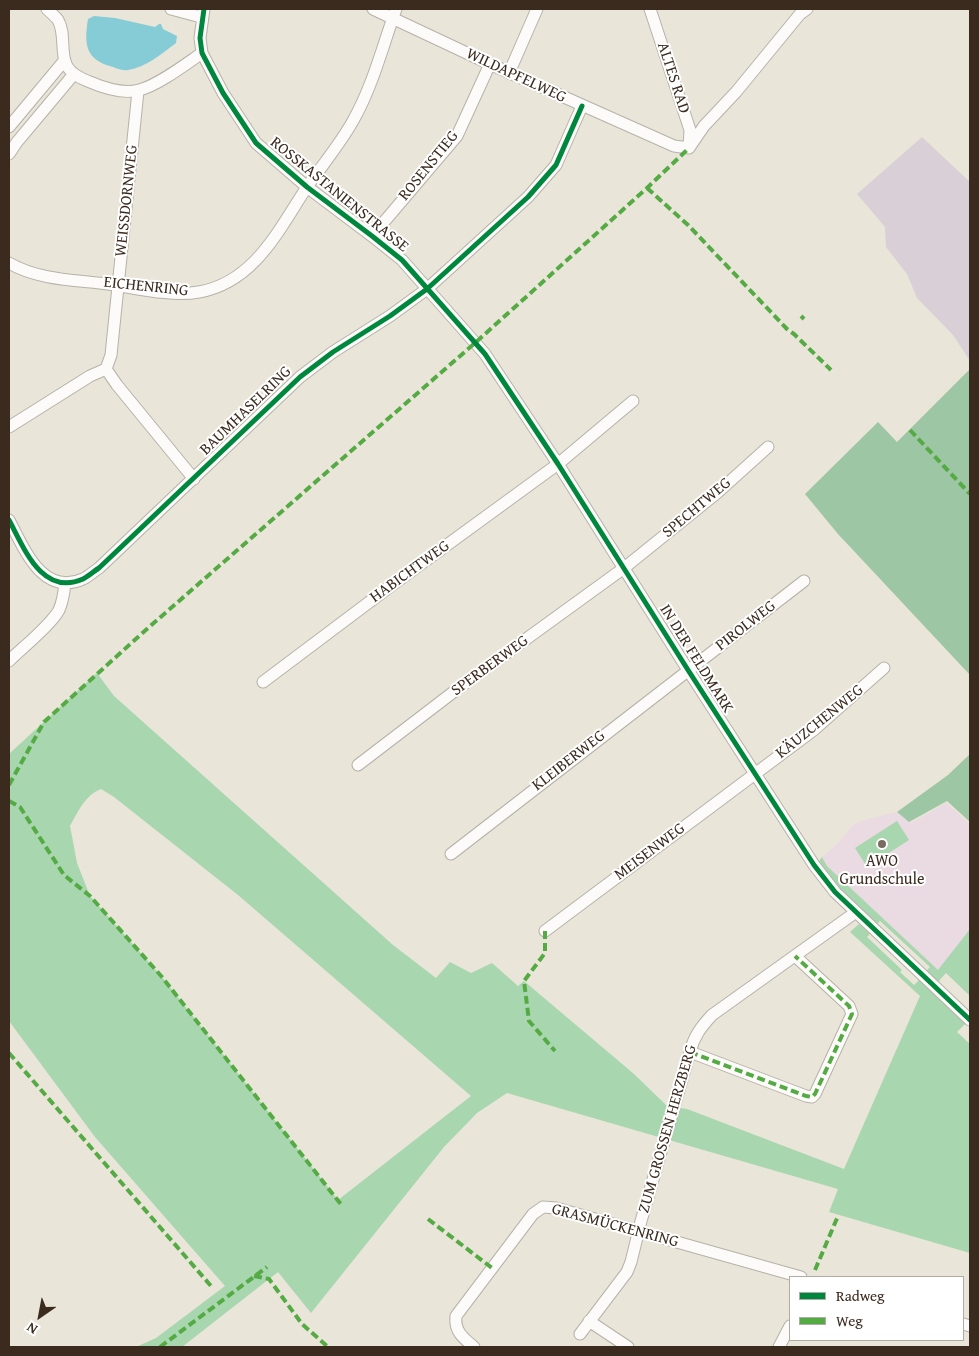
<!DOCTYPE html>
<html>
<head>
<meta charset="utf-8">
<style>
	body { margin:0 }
	#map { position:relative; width:979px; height:1356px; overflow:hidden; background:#e9e5d8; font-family:"Gentium Book Plus",serif }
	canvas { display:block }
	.frame { position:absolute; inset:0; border:10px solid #3b2a1e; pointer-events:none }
	.legend { position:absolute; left:789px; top:1276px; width:175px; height:65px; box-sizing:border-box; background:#fff; border:1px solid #b1aaa5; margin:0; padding:6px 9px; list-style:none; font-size:15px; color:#3b2a1e }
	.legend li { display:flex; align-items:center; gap:10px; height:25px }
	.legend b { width:25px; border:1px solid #b1aaa5 }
	.north { position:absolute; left:15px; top:1291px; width:50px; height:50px; -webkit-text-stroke:4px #fff; paint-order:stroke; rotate:213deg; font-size:14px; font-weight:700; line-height:20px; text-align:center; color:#3b2a1e }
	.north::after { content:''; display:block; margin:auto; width:18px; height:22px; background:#3b2a1e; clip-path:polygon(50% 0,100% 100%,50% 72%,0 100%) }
</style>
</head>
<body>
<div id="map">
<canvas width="979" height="1356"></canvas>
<div class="frame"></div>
<ul class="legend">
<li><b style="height:6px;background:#00873e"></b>Radweg</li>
<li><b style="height:6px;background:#55ab43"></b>Weg</li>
</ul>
<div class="north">N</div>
</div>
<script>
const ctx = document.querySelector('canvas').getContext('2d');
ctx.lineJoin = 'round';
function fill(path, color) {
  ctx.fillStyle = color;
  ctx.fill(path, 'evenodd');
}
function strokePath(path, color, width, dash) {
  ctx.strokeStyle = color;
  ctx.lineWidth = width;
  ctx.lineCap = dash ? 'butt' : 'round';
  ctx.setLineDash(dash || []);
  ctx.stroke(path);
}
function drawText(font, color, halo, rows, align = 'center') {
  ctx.font = font + ' "Gentium Book Plus",serif';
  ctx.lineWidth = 4;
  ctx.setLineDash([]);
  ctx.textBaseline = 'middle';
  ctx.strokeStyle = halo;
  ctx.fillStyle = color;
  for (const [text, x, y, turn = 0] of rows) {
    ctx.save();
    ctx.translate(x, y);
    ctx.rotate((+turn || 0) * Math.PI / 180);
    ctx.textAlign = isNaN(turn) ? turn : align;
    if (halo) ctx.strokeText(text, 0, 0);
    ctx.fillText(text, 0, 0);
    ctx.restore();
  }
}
fill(new Path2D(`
	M946,803L970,824V929L938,971L827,866L822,857L836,845L853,825L864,820L897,812L911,823Z`), '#eadae2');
fill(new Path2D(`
	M922,137L970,182V361L953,335L917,298L907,274L886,247L885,227L857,194Z`), '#d8d0d6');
fill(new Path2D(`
	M97,673L114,696L393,945L436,978L450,962L471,973L492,963L518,986L524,981L634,1074L667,1106L687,1109L844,1169L920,996L850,932L859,924L870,934L867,937L902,970L900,972L914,985L919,980L966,1023L957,1032L970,1044V1253L829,1212L838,1189L507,1093L477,1113L444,1147L311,1313L278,1272L182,1347H136L156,1338L225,1286L95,1137L9,1021V754ZM101,789L114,797L238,895L471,1096L338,1200L162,977L90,896L77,863L70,826C78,812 85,795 101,789Z
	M897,821L909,840L867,867L855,848Z
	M822,857L827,866L938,970L970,929V996L946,973L938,982L926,971L930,967L880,921L876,925L839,889L819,861Z`), '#a8d6af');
fill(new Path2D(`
	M970,369V675L838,534L805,494L878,422L897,442Z
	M970,754V822L947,801L909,822L897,812L948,775Z`), '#9dc6a4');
fill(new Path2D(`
	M94,16L115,18L155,27L159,24H161L163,29L177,36L176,43C161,54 147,67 128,70C124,71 118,69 113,67C85,60 84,44 88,19Z`), '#85ccd7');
const street = new Path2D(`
	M47,9C50,12 55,16 58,20C65,32 61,48 65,61C68,73 80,78 90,82C104,88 124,94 139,90C157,86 186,64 202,53
	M171,9L201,17
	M204,9L200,38L202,53L223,93L256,143L307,187L372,236L402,260L485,354L558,464L688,670L814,865L835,892L970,1020
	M373,9L490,64L674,146L689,148
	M650,9L690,130L689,146
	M509,73L537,9
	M9,127L64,61
	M689,148L704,126L736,92L800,14L807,9
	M9,154L17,142L74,74
	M372,236L457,136L490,64
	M9,263C38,280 76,280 108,284C136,288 172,297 199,292C255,282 279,229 307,187C323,164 341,143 354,119C373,85 383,45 396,9
	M106,369L111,355L138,91
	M106,369L117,385L194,479
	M9,427L90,376L106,369
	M9,520C24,548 42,597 83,579C89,576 94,571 99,568L300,377L333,352L390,316L427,289L528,197L556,165L582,106
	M9,661C22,648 51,625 59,610C63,601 64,593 65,583
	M263,682L388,588L558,464L633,401
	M358,765L460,687L624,568L717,493L768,447
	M451,854L804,581
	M545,931L815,729L884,668
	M690,1052L806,1096L812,1097L815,1094L852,1014L849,1006L795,956
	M589,1321L628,1347
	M963,1324L970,1326
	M580,1334L627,1272L631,1262L641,1221L690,1052C694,1036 701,1027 712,1015L856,912
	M474,1347C463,1338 454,1331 456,1316L533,1214L543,1207L556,1208L801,1277
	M779,1347L790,1326`);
strokePath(street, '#b6b2a9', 13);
strokePath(street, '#fcfbf9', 11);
strokePath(new Path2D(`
	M647,188L688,225L787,329L794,334L831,370
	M801,316L804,319
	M910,430L970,494
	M9,785L44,722L148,628L475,343L647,188L689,148
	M9,801L20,807L64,875L90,896L162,977L343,1207
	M545,931V953L524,981L529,1021L555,1051
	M690,1052L806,1096L812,1097L815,1094L852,1014L849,1006L795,956
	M9,1053L211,1286
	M428,1219L492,1268
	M815,1270L838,1216
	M254,1276L269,1279L302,1324L328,1347
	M160,1347L267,1267`), '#55ab43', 4, [8, 4]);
strokePath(new Path2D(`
	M204,9L200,38L202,53L223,93L256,143L307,187L372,236L402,260L485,354L558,464L688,670L814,865L835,892L970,1020
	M9,520C24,548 42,597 83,579C89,576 94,571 99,568L300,377L333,352L390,316L427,289L528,197L556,165L582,106`), '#00873e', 5);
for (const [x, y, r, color] of [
	[882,844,5,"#786b5f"]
]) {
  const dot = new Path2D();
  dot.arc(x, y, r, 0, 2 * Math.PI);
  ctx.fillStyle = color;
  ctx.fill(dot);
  strokePath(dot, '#fff', 2);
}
drawText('16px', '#3b2a1e', '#fff', [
	["WILDAPFELWEG",516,76,25],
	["ALTES RAD",673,78,72],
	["ROSENSTIEG",429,166,-51],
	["ROSSKASTANIENSTRASSE",339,195,39],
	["WEISSDORNWEG",127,201,-84],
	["EICHENRING",146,287,6],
	["BAUMHASELRING",246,411,-44],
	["SPECHTWEG",697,508,-40],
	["HABICHTWEG",410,572,-36],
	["PIROLWEG",746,626,-38],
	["IN DER FELDMARK",696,659,58],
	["SPERBERWEG",490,666,-36],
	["KÄUZCHENWEG",820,722,-39],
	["KLEIBERWEG",569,761,-38],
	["MEISENWEG",650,852,-37],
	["ZUM GROSSEN HERZBERG",668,1129,-74],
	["GRASMÜCKENRING",615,1226,15]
]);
drawText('16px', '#3b2a1e', '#fff', [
	["AWO",882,862],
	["Grundschule",882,880]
]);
</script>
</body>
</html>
